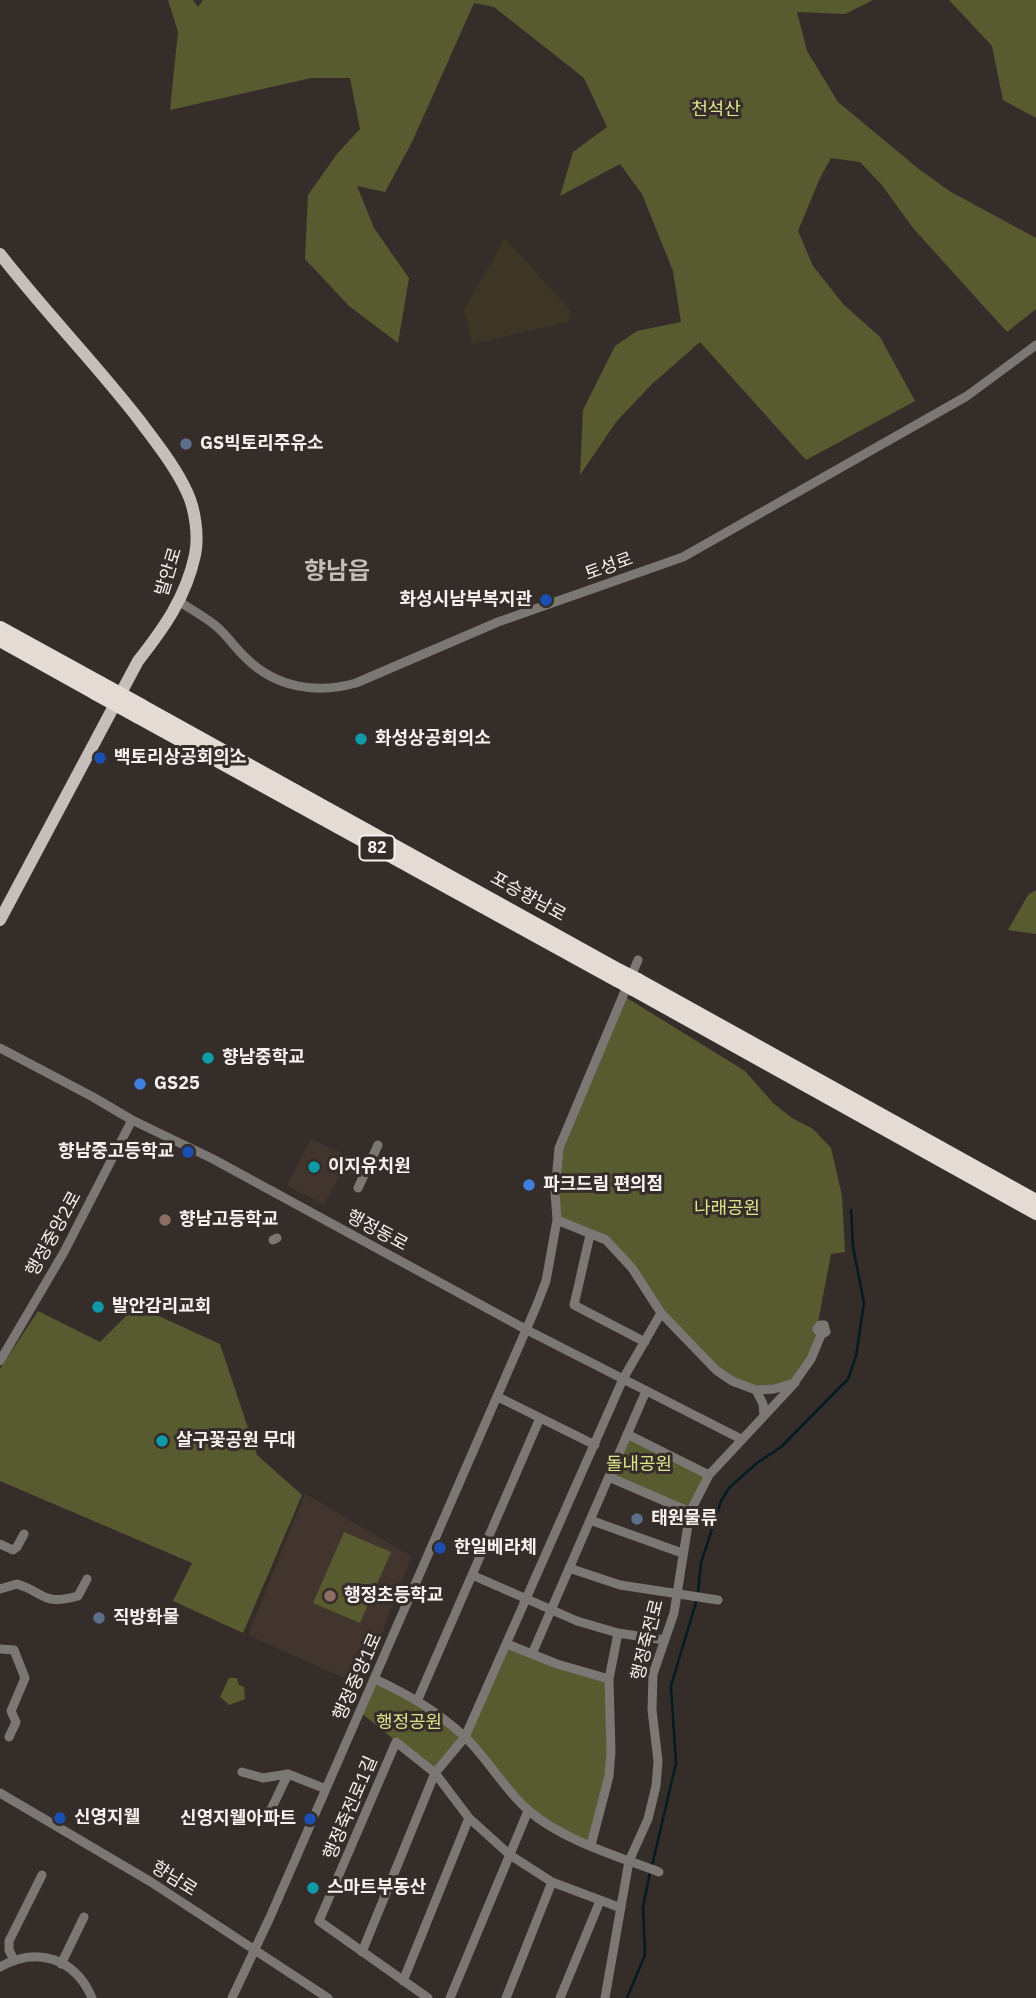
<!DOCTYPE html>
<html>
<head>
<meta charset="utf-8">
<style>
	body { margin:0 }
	canvas { display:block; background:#352d2a }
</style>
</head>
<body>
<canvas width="1036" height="1998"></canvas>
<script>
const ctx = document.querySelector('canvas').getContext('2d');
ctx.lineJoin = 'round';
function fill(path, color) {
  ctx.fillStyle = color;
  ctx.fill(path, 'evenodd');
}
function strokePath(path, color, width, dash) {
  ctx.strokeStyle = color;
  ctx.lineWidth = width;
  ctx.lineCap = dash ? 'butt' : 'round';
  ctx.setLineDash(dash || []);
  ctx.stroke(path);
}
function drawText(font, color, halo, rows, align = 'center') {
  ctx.font = font + ' "IBM Plex Sans","Noto Sans KR",sans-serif';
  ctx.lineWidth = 6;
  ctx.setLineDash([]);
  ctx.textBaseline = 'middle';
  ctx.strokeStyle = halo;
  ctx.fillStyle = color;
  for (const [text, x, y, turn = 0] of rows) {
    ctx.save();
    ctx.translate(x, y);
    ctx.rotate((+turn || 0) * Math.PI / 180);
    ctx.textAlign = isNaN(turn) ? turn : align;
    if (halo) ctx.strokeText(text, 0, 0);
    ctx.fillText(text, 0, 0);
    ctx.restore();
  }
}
fill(new Path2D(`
	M311,1139L349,1157L324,1205L287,1185Z
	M305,1494L411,1556L362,1686L248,1635Z`), '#42352e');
fill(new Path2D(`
	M505,238L571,311L567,322L472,344L464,310Z`), '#3d3625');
fill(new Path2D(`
	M168,0H193L198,7L203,0H873L845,14L797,12L807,51L838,102L920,170L951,192L1036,238V309L1007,332L913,228L881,184L860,162L831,158L820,178L798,231L813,266L843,304L880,337L915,401L806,460L700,342L651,385L616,422L580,475L583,410L615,346L637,331L681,322L673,271L642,194L620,164L560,196L573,152L607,127L584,78L494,7L474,3L412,142L385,192L357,186L374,228L409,278L398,343L349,306L305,259L308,195L337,154L360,129L350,78H311L170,110L178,32Z
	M949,0H1036V118L1003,100L992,46Z
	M1036,890V934L1008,930L1028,895Z
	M622,995L745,1071L773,1103L792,1118L813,1129L831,1148L842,1196L845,1252L831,1254L811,1359L795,1383L774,1389L732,1381L661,1313L606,1240L557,1220L559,1148Z
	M139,1307L220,1344L257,1455L302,1495L243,1633L173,1601L192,1563L0,1481V1369L38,1311L100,1342L130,1312Z
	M627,1434L709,1475L690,1512L609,1477Z
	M344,1532L391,1552L360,1623L313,1603Z
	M507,1644L609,1679L611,1752L591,1845L540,1820L466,1738L435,1773L360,1712L375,1679L465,1737Z
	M229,1678H237L239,1685L244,1687L245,1699L229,1705L220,1697Z`), '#585b2f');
strokePath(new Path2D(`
	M698,1593L701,1563L721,1501L729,1488L757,1463L781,1447L848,1379L856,1356L864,1303L853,1247L851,1210
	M652,1866L676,1763L671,1686L697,1599
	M627,1998L645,1955L643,1907L650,1872`), '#031c22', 2.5);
strokePath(new Path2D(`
	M180,602C192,610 205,617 216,626C227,635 235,648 246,658C276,688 317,694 356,683L498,622L683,557L967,396L1036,345
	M0,1048L93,1097L132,1120L213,1159L527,1330L741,1439
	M358,1188L378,1145
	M557,1220L606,1240L632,1268L661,1313L716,1370L732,1381L756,1390L763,1404L764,1415
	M590,1235L574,1305L645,1342
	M273,1240L277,1238
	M0,1361L64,1252L132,1120
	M756,1390L774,1389L795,1383
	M498,1397L595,1445
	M627,1434L709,1475
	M609,1477L690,1512
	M590,1520L682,1553
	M0,1544L13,1550L17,1547L24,1534
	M569,1568L620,1585L718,1600
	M472,1575L540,1418
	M0,1589L17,1584C46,1593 42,1606 78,1596L87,1579
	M507,1644L557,1664L609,1679L611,1752L609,1776L591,1845
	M0,1649L14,1650L25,1678L11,1711L16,1722L9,1737
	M532,1654L646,1391
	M375,1679C409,1695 437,1711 465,1737C488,1759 504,1789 528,1810C562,1840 617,1856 659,1872
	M609,1679L618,1633L664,1640
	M418,1699L472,1575L577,1621L618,1633
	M242,1772L263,1778L288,1774L326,1789
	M0,1793L151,1882L328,1998
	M266,1820L288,1774
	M362,1952L435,1773L465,1737L623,1379L661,1313
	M14,1960L9,1950V1941L42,1875
	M61,1964L84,1917
	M0,1967C37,1946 75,1958 92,1998
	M403,1981L469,1818
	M232,1998L271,1915L536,1307L546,1281L557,1220L555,1192L559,1148L638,960
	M428,1998L319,1921L396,1742L435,1773L469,1818L510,1855L552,1882L621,1908
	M450,1998L528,1811
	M506,1998L552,1882
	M560,1998L600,1901
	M605,1998L629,1861L648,1819L656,1786L658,1761L652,1710L653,1674L674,1613L690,1512L709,1475L792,1386L811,1359L821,1335L826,1332L824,1325H820L817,1329L821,1335`), '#7a7775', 9);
strokePath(new Path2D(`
	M0,254C45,312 96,364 140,421C157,444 175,466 187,492C195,509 199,536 195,555C186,597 164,628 138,661L0,920`), '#c6beba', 12);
strokePath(new Path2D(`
	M0,628L100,683
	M0,640L95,693
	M142,706L620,971
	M137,716L617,980
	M638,980L1036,1201
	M633,989L1036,1213`), '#e4dbd5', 14);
strokePath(new Path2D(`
	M100,683L142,706
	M95,693L137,716
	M620,971L638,980
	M617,980L633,989`), '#e4dbd5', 14);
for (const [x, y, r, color] of [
	[186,444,7,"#5c6f8a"],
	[546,600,7,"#1a4fb4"],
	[361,739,7,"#0f9aa8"],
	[100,758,7,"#1a4fb4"],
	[208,1058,7,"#0f9aa8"],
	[140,1084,7,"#3f7fe0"],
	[188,1152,7,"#1a4fb4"],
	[314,1167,7,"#0f9aa8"],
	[529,1185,7,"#3f7fe0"],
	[165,1220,7,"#8d6e63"],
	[98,1307,7,"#0f9aa8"],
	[162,1441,7,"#0f9aa8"],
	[637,1519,7,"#5c6f8a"],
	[440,1548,7,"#1a4fb4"],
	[330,1596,7,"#8d6e63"],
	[99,1618,7,"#5c6f8a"],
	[60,1818,7,"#1a4fb4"],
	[310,1819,7,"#1a4fb4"],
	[313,1888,7,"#0f9aa8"]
]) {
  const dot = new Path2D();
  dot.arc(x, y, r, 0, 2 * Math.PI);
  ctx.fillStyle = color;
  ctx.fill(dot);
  strokePath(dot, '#352d2a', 2.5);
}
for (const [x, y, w] of [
	[377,848,35]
]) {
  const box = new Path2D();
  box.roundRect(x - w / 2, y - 12.5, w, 25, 5);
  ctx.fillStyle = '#352d2a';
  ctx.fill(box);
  strokePath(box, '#f7f2f0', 2);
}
drawText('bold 16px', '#f7f2f0', null, [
	["82",377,848]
]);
drawText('18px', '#e0e58b', '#352d2a', [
	["천석산",716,110],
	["나래공원",727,1209],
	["돌내공원",639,1465],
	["행정공원",409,1723]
]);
drawText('bold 18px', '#f7f2f0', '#352d2a', [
	["GS빅토리주유소",200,444],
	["화성시남부복지관",532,600,"right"],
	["화성상공회의소",375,739],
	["백토리상공회의소",114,758],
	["향남중학교",222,1058],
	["GS25",154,1084],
	["향남중고등학교",174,1152,"right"],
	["이지유치원",328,1167],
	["파크드림 편의점",543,1185],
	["향남고등학교",179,1220],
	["발안감리교회",112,1307],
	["살구꽃공원 무대",176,1441],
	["태원물류",651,1519],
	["한일베라체",454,1548],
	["행정초등학교",344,1596],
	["직방화물",113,1618],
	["신영지웰",74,1818],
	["신영지웰아파트",296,1819,"right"],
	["스마트부동산",327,1888]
], 'left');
drawText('18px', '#f7f2f0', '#352d2a', [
	["토성로",609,567,-20],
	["발안로",169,572,-73],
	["포승향남로",528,897,29],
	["행정동로",377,1231,28],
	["행정중앙2로",54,1234,-61],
	["행정죽전로",648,1640,-76],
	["행정중앙1로",358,1677,-66],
	["행정죽전로1길",351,1808,-67],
	["향남로",174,1879,32]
]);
drawText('bold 24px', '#c6bcb8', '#352d2a', [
	["향남읍",337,572]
]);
</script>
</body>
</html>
